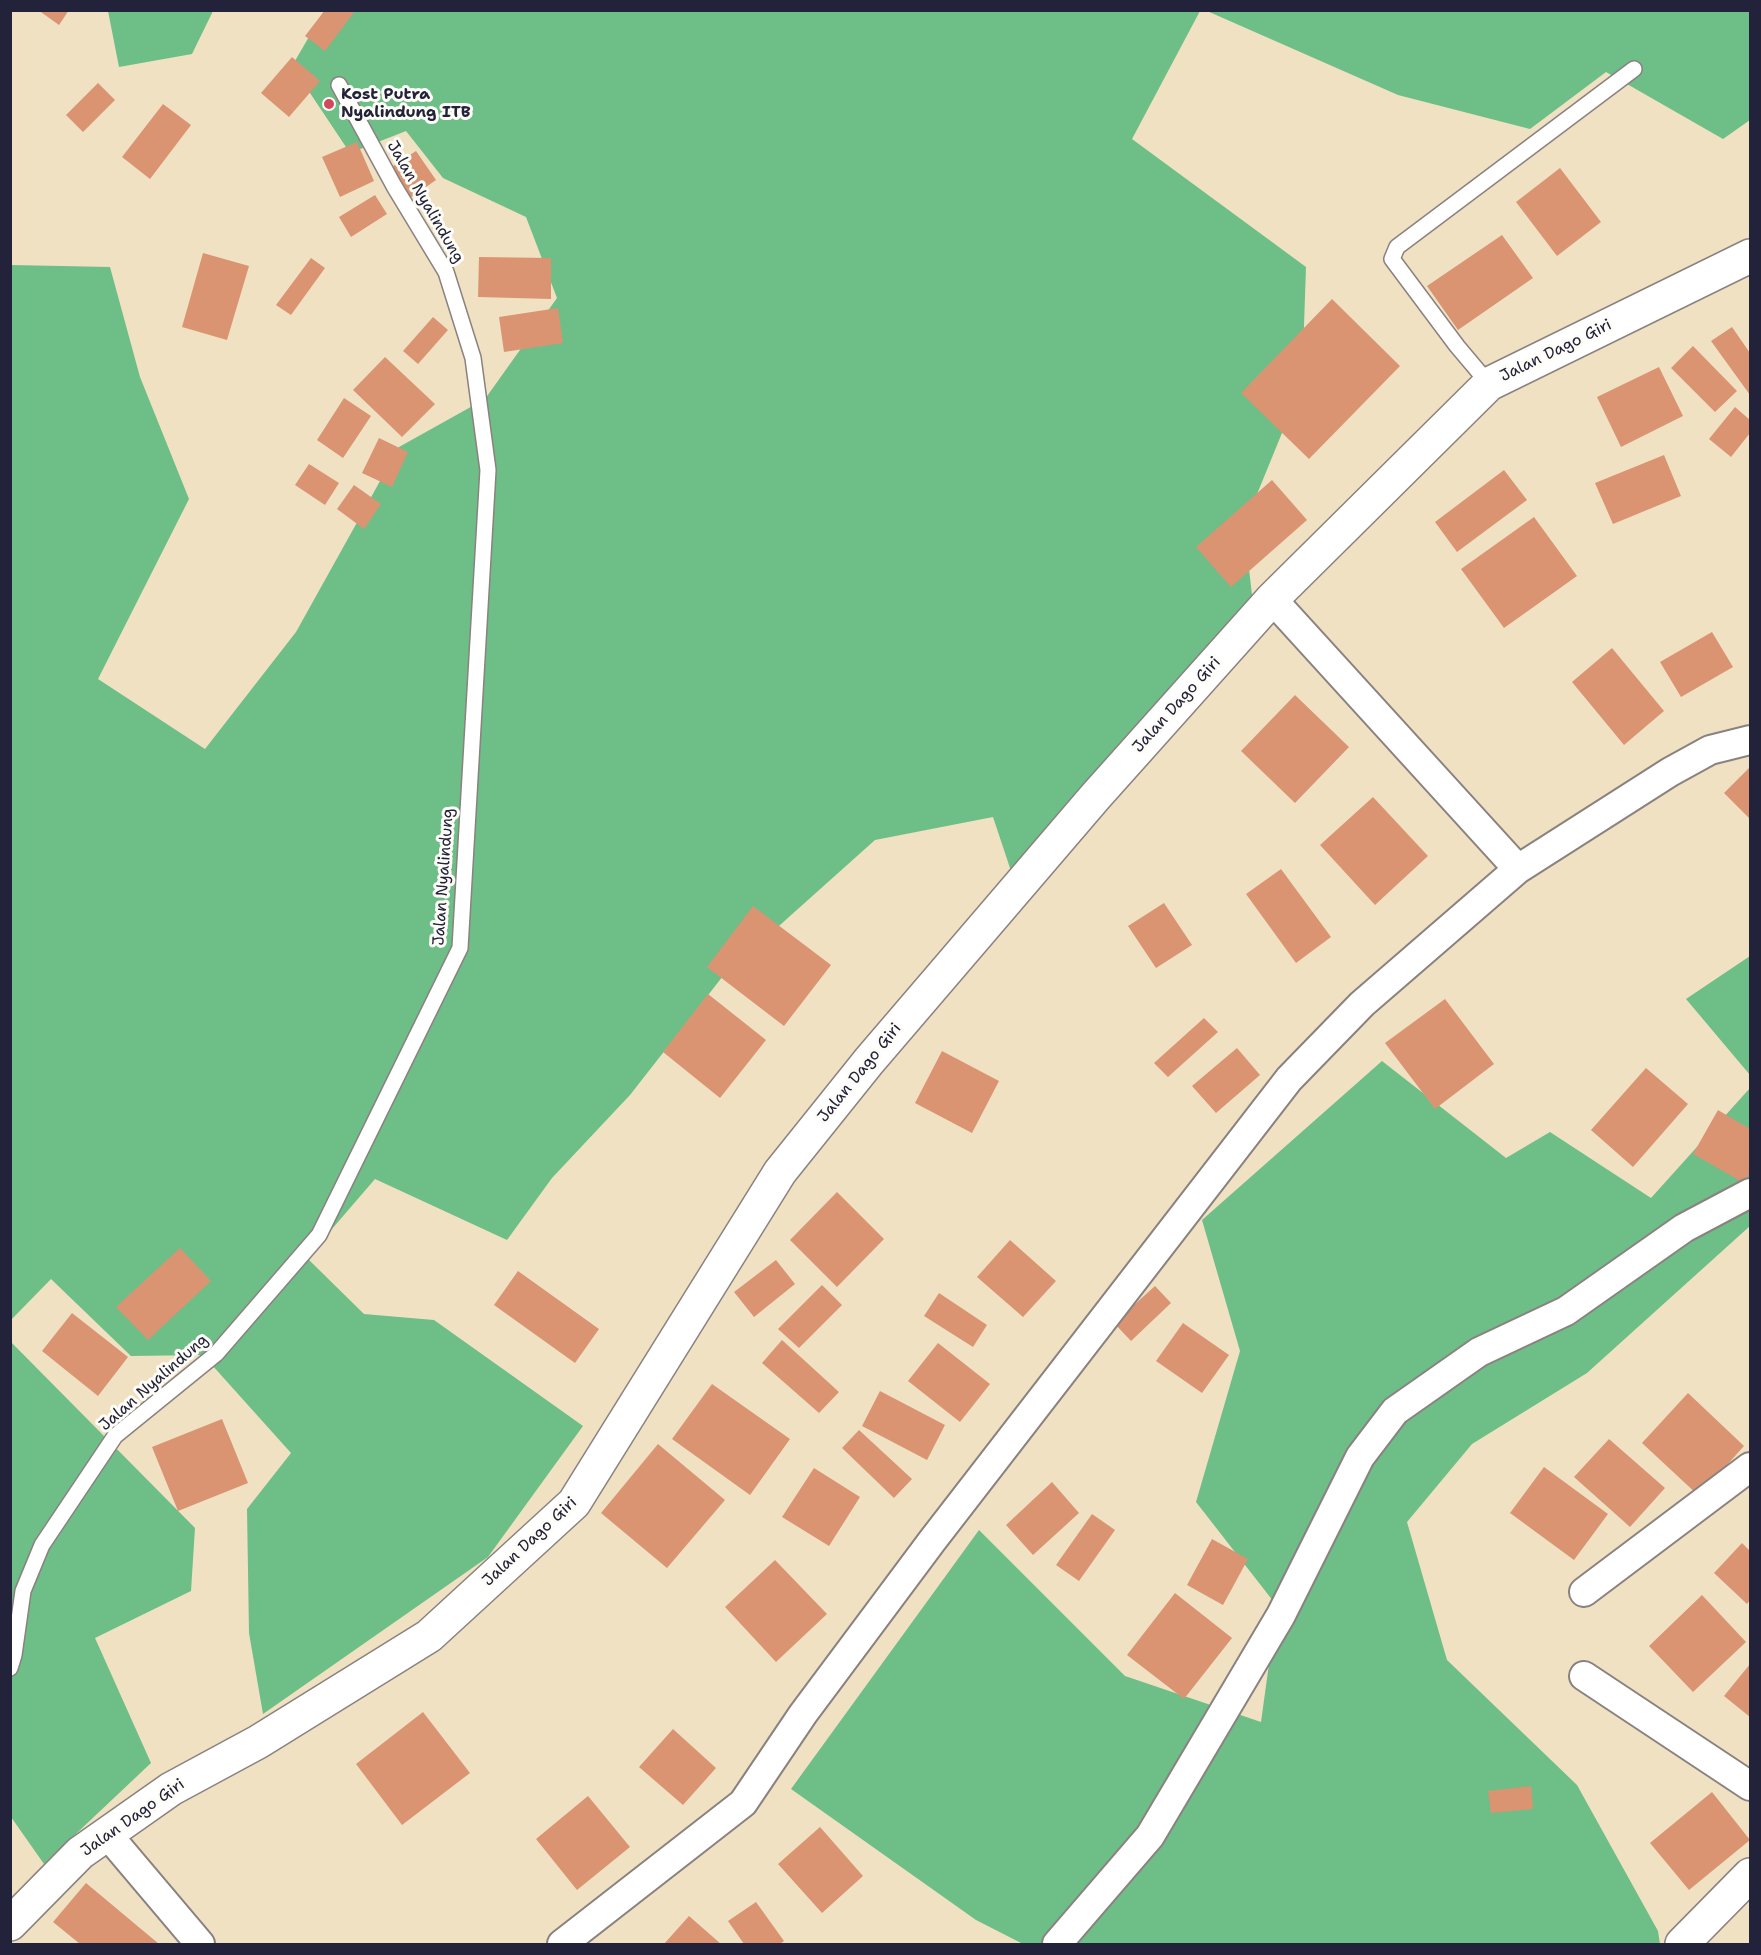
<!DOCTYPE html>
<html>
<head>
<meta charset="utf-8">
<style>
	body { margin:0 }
	#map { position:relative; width:1761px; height:1955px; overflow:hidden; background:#f0e1c3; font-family:"Shantell Sans",sans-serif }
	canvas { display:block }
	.frame { position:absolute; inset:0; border:12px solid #22223b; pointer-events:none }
</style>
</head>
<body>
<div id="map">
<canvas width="1761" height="1955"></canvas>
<div class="frame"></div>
</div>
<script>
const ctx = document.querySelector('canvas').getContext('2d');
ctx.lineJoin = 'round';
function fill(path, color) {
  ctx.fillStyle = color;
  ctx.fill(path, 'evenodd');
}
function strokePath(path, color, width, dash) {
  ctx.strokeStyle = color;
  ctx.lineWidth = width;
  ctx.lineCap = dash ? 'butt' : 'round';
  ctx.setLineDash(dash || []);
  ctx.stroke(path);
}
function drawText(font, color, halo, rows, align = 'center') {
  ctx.font = font + ' "Shantell Sans",sans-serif';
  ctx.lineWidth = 6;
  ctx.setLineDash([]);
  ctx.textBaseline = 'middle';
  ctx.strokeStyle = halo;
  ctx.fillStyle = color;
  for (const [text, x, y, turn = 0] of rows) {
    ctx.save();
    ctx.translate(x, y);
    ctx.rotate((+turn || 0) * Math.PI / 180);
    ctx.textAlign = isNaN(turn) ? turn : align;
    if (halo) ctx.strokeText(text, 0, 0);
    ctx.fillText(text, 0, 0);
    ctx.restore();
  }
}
fill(new Path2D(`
	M108,11V10L213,11L192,54L119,67Z
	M324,11H1200L1132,139L1306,267L1302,384L1244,526L1254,612L1015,883L993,817L875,840L723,976L630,1095L552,1178L507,1240L375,1179L307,1258L364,1314L434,1320L583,1426L488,1557L263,1714L249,1633L247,1509L291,1453L203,1355L131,1356L51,1279L11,1320V265L110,267L140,377L189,499L98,679L205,749L296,632L399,447L485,399L557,298L526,217L443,178L406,131L350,153L292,66Z
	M1207,11H1750V120L1723,139L1606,72L1530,129L1398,95Z
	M1750,956V1075L1686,999Z
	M1382,1061L1506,1158L1550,1132L1651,1198L1750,1088V1226L1587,1373L1472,1444L1407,1522L1447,1660L1577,1785L1658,1931L1660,1944H1023L976,1920L791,1789L979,1530L1125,1676L1261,1722L1277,1606L1196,1502L1240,1351L1202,1220Z
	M10,1341L195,1528L191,1591L95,1638L151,1763L44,1864L11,1817Z`), '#6ebe88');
fill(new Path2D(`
	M38,10H69L59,25Z
	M325,10L355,11L325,51L305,36Z
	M292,57L320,81L289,117L261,93Z
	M98,83L115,100L83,132L66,115Z
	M163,104L191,125L150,179L122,157Z
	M357,142L374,181L340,197L322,157Z
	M416,151L436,180L407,200L387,170Z
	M1560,168L1601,222L1557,256L1516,202Z
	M375,195L387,214L351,237L339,217Z
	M1502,235L1533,278L1458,330L1427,286Z
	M203,253L249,266L227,340L182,327Z
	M479,257L551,258V299L478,297Z
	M311,258L325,268L291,315L276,305Z
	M1332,299L1400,366L1309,459L1241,393Z
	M558,308L563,343L504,352L499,317Z
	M433,317L448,330L418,364L403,351Z
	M1732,327L1750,353V395L1711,341Z
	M1693,346L1737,391L1715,412L1671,368Z
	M385,357L435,404L402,437L353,390Z
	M1659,367L1683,416L1621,447L1597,397Z
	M344,398L371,416L343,458L317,440Z
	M1735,407L1750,420V433L1731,457L1709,439Z
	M379,438L408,452L392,487L362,473Z
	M1664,455L1681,496L1613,524L1595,483Z
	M309,464L339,483L325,505L295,485Z
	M1504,470L1527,500L1457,552L1435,522Z
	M1272,480L1307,520L1231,587L1196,547Z
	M354,485L381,504L364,529L337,509Z
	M1534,517L1577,576L1504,628L1461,569Z
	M1712,632L1733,667L1681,697L1660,662Z
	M1612,648L1664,711L1624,745L1572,682Z
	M1295,695L1349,747L1295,803L1241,751Z
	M1750,767V819L1724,793Z
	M1373,797L1428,856L1375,905L1320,845Z
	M1281,869L1331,937L1296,963L1246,894Z
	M1164,903L1192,945L1156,968L1128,926Z
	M753,906L831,965L784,1026L707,967Z
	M708,994L766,1040L720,1098L663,1052Z
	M1445,999L1494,1064L1435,1109L1385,1043Z
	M1204,1018L1218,1032L1168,1077L1154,1063Z
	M1237,1048L1260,1075L1216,1113L1192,1086Z
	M942,1051L999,1081L972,1133L915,1103Z
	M1646,1068L1688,1104L1633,1167L1591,1130Z
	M1718,1110L1750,1129V1172L1744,1183L1693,1154Z
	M837,1192L884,1239L837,1287L790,1240Z
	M1010,1240L1056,1281L1023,1317L977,1277Z
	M180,1248L211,1281L148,1340L116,1307Z
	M776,1260L795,1284L754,1317L734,1292Z
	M518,1271L599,1329L575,1363L494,1305Z
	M822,1285L842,1305L799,1348L778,1329Z
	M1155,1286L1171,1303L1131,1341L1114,1323Z
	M939,1293L987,1325L973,1347L924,1316Z
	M72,1313L128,1357L98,1396L42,1351Z
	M1183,1323L1229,1355L1202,1393L1156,1361Z
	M782,1340L839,1392L819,1413L762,1363Z
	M938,1343L990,1384L960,1422L908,1381Z
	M712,1384L790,1439L750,1495L672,1439Z
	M880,1391L945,1425L927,1460L862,1426Z
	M1688,1393L1744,1446L1699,1496L1642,1443Z
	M222,1419L248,1483L178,1511L152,1447Z
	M859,1430L912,1479L894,1498L842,1448Z
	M1609,1439L1665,1488L1630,1527L1574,1477Z
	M658,1444L725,1500L667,1568L601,1513Z
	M1544,1467L1608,1514L1574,1560L1510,1513Z
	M814,1468L860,1497L829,1546L782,1517Z
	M1052,1482L1079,1513L1033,1555L1006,1525Z
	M1092,1514L1115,1530L1079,1581L1056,1565Z
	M1212,1539L1248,1559L1223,1605L1187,1585Z
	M1742,1543L1750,1551V1600L1747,1604L1714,1573Z
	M775,1560L827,1614L776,1662L725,1607Z
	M1175,1593L1232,1638L1184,1699L1127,1655Z
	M1702,1595L1746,1642L1693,1692L1649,1646Z
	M1750,1664V1717L1724,1696Z
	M423,1712L470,1773L402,1825L356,1764Z
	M673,1729L716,1768L683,1805L639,1767Z
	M1531,1786L1533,1809L1491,1813L1488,1791Z
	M1712,1792L1750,1840L1689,1890L1650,1843Z
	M588,1796L630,1847L577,1890L536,1839Z
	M820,1827L863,1876L822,1913L778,1864Z
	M86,1883L159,1944H80L53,1922Z
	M756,1902L784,1941L780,1944H744L728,1921Z
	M689,1916L721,1944H664Z`), '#da9472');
const lane = new Path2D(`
	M1489,384L1457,346L1392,259L1397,247L1634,69
	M10,1668L14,1655L23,1591L42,1545L115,1436L216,1354L319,1235L460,948L488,470L473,358L446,272L394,186L339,85`);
const street = new Path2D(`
	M1272,599L1518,869
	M1584,1592L1750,1467
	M1584,1676L1750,1786
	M107,1834L200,1944
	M562,1944L743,1803L803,1714L932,1541L1289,1079L1362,1004L1518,869L1670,772L1710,750L1750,740
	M1057,1944L1150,1836L1281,1615L1360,1457L1395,1411L1479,1352L1566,1311L1684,1228L1750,1193`);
const secondary = new Path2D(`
	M10,1924L80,1853L171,1789L258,1742L429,1636L574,1503L780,1172L869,1061L1095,797L1272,599L1489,384L1750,256
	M1682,1944L1750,1875`);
strokePath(lane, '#89827f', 18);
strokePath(street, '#89827f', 32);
strokePath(secondary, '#89827f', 36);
strokePath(lane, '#fff', 15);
strokePath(street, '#fff', 28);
strokePath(secondary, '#fff', 33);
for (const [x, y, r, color] of [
	[329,104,6,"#d1495b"]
]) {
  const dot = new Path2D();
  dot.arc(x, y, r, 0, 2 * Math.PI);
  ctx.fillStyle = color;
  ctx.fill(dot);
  strokePath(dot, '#fdfcf7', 2);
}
drawText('bold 16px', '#22223b', '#fdfcf7', [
	["Kost Putra",341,95],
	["Nyalindung ITB",341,113]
], 'left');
drawText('16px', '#22223b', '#fdfcf7', [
	["Jalan Nyalindung",425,202,60],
	["Jalan Dago Giri",1556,351,-26],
	["Jalan Dago Giri",1177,705,-48],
	["Jalan Nyalindung",444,877,-86],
	["Jalan Dago Giri",860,1073,-51],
	["Jalan Nyalindung",154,1383,-41],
	["Jalan Dago Giri",530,1542,-43],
	["Jalan Dago Giri",133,1818,-35]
]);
</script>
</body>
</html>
